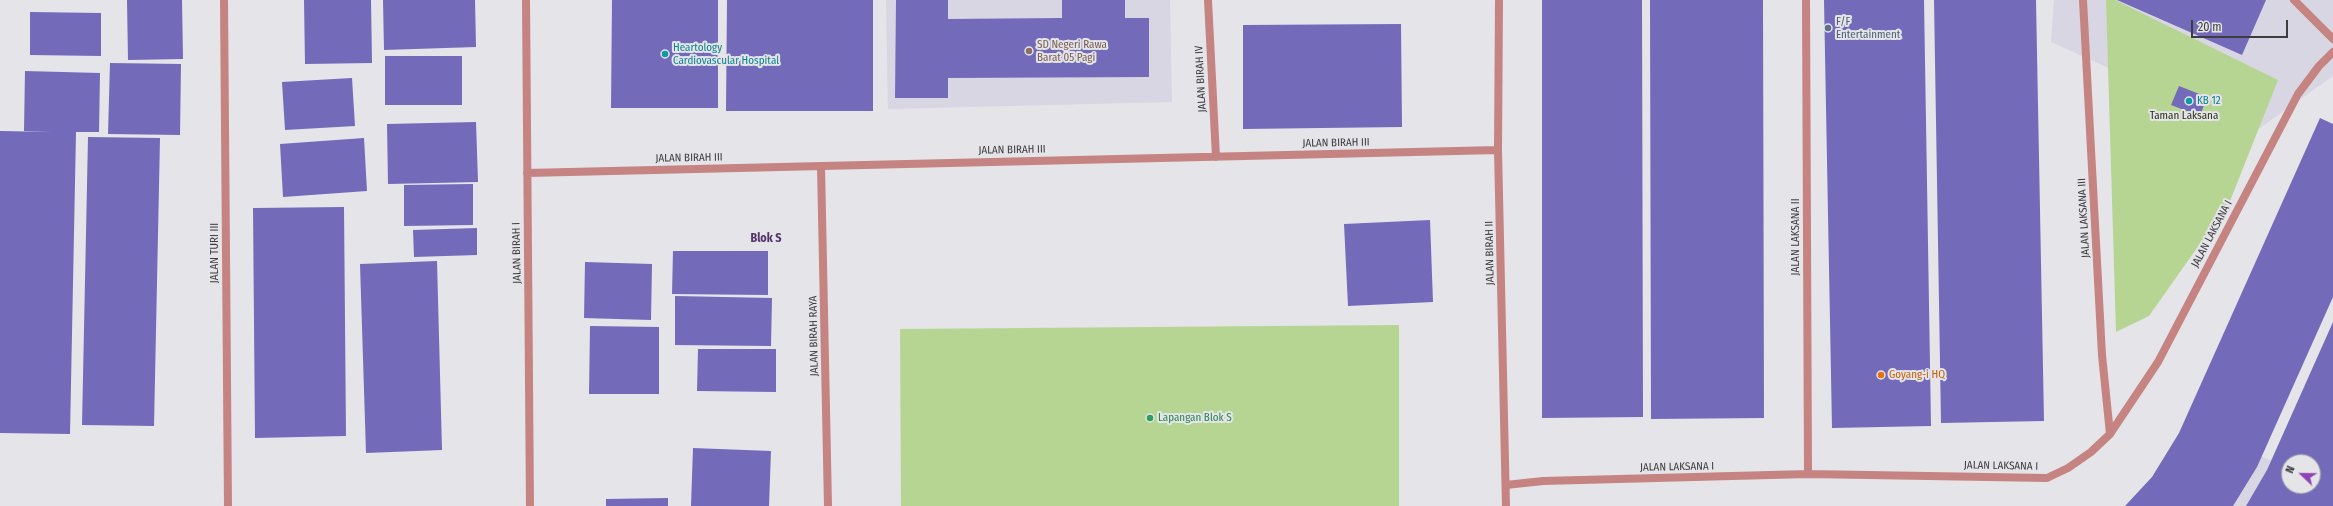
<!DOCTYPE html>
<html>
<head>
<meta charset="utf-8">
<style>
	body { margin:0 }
	#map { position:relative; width:2333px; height:506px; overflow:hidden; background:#e4e4e9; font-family:"Fira Sans Condensed",sans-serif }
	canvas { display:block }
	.north { position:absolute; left:2281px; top:454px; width:40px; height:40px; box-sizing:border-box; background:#e4e4e9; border:1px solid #a1a1a5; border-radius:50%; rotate:292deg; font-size:11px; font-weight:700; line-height:16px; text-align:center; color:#3d3d3f }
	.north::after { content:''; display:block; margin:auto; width:14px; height:18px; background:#8f43b5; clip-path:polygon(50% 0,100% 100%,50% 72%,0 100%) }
	.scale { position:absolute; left:2191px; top:20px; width:97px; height:18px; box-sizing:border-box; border:2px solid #3d3d3f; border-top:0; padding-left:5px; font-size:12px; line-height:14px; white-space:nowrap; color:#3d3d3f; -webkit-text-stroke:3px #e4e4e9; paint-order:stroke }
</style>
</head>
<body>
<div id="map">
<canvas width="2333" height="506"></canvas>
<div class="north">N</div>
<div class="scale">20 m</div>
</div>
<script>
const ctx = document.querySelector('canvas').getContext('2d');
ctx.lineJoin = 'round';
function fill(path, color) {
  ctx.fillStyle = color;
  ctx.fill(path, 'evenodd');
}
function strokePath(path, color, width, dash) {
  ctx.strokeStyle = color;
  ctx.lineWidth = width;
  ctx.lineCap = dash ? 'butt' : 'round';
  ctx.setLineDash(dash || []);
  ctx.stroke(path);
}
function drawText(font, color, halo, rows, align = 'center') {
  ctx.font = font + ' "Fira Sans Condensed",sans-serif';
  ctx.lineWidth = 4;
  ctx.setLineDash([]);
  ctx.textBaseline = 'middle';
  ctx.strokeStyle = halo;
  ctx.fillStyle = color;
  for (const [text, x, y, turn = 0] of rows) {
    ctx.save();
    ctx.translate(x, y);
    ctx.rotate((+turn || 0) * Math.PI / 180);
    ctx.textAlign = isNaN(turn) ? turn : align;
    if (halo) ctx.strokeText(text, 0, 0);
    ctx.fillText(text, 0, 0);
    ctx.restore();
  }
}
fill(new Path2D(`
	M886,0H1170L1172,102L888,109Z
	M2054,0H2333V76L2253,133L2051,42Z
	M2255,453L2289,469V486H2313L2333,506H2224Z`), '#d7d6e2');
fill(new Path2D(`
	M2106,0H2115L2278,80L2230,201L2149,316L2116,332Z
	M1399,325V506H901L900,329Z`), '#b7d592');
fill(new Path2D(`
	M127,0H182L183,59L128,60Z
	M304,0H371L372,63L305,64Z
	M383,0H475L476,47L384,50Z
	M612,0H718V108H611Z
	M727,0H873V111H726Z
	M896,0H948V19L1062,18V0H1125V18H1149V77L948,78V98H895Z
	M1542,0H1642L1643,417L1542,418Z
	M1650,0H1763L1764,418L1651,419Z
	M1824,0H1924L1931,426L1832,428Z
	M1934,0H2036L2044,421L1941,423Z
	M2117,0H2266L2242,55Z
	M30,12L101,13V56L30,55Z
	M1401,24L1402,127L1243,129V25Z
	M385,56H462V105H385Z
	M110,63L181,64L180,135L108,134Z
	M25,71L100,73L99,132H76L70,434L0,433V131L52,132L24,131Z
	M352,78L355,126L285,130L282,82Z
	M2179,86L2207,97L2200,116L2171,105Z
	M2320,118L2333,124V297L2257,467L2233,506H2125L2152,477L2179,433Z
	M476,122L478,182L388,184L387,124Z
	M88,137L160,138L154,426L82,425Z
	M364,138L367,191L283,197L280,144Z
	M473,184V225L404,226V185Z
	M344,207L346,436L255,438L253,208Z
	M1430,220L1433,302L1348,306L1344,224Z
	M477,228V255L414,257L413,230Z
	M673,251H768V295L672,294Z
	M437,261L442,450L366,453L360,264Z
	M585,262L652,264L651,320L584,318Z
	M675,296L772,298L771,346L675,345Z
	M2333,322V506H2246L2267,470ZM2289,462H2313V486H2289Z
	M590,326L659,327V394H589Z
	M698,349H776V392L697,391Z
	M693,448L771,451L769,506H691Z
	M668,498V506H606V499Z`), '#736aba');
strokePath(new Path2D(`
	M224,0L228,506
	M526,0L530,506
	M1208,0L1216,157
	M1499,0L1498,150L1506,506
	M1806,0L1808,474
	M2083,0L2102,355L2110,434
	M2294,0L2333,39
	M821,166L828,506
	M527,173L1498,150
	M1506,485L1543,481L1808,474L2047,478L2068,468L2091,452L2110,434L2158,362L2298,94L2319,66L2333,52`), '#c58381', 8);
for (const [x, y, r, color] of [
	[1828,28,4,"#5c6f8a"],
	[1029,51,4,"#8d6e63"],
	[665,54,4,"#0f9aa8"],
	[2189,101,4,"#0f9aa8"],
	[1881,375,4,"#e8710a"],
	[1150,418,4,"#2e9e5b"]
]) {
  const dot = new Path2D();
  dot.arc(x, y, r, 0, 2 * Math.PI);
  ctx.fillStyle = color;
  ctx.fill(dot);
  strokePath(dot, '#e4e4e9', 1.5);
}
drawText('11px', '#4e5e75', '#e4e4e9', [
	["F/F",1836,22],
	["Entertainment",1836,35]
], 'left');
drawText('11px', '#785e54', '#e4e4e9', [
	["SD Negeri Rawa",1037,45],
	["Barat 05 Pagi",1037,58]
], 'left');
drawText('11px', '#0d838f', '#e4e4e9', [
	["Heartology",673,48],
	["Cardiovascular Hospital",673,61],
	["KB 12",2197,101]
], 'left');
drawText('11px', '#3d3d3f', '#e4e4e9', [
	["JALAN BIRAH IV",1201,79,-93],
	["JALAN BIRAH III",1336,143,-1],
	["JALAN BIRAH III",1012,150,-1],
	["JALAN BIRAH III",689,158,-1],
	["JALAN LAKSANA III",2084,218,-93],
	["JALAN LAKSANA I",2212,234,-62],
	["JALAN LAKSANA II",1796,237,-90],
	["JALAN TURI III",215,253,-90],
	["JALAN BIRAH I",517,253,-91],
	["JALAN BIRAH II",1490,253,-91],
	["JALAN BIRAH RAYA",814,336,-91],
	["JALAN LAKSANA I",2001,466,1],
	["JALAN LAKSANA I",1677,467,-1]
]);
drawText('11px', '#263410', '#e4e4e9', [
	["Taman Laksana",2184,116]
]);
drawText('11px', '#c56008', '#e4e4e9', [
	["Goyang-i HQ",1889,375]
], 'left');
drawText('11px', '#27864d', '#e4e4e9', [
	["Lapangan Blok S",1158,418]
], 'left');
drawText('bold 12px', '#56326a', '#e4e4e9', [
	["Blok S",766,239]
]);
</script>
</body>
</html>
